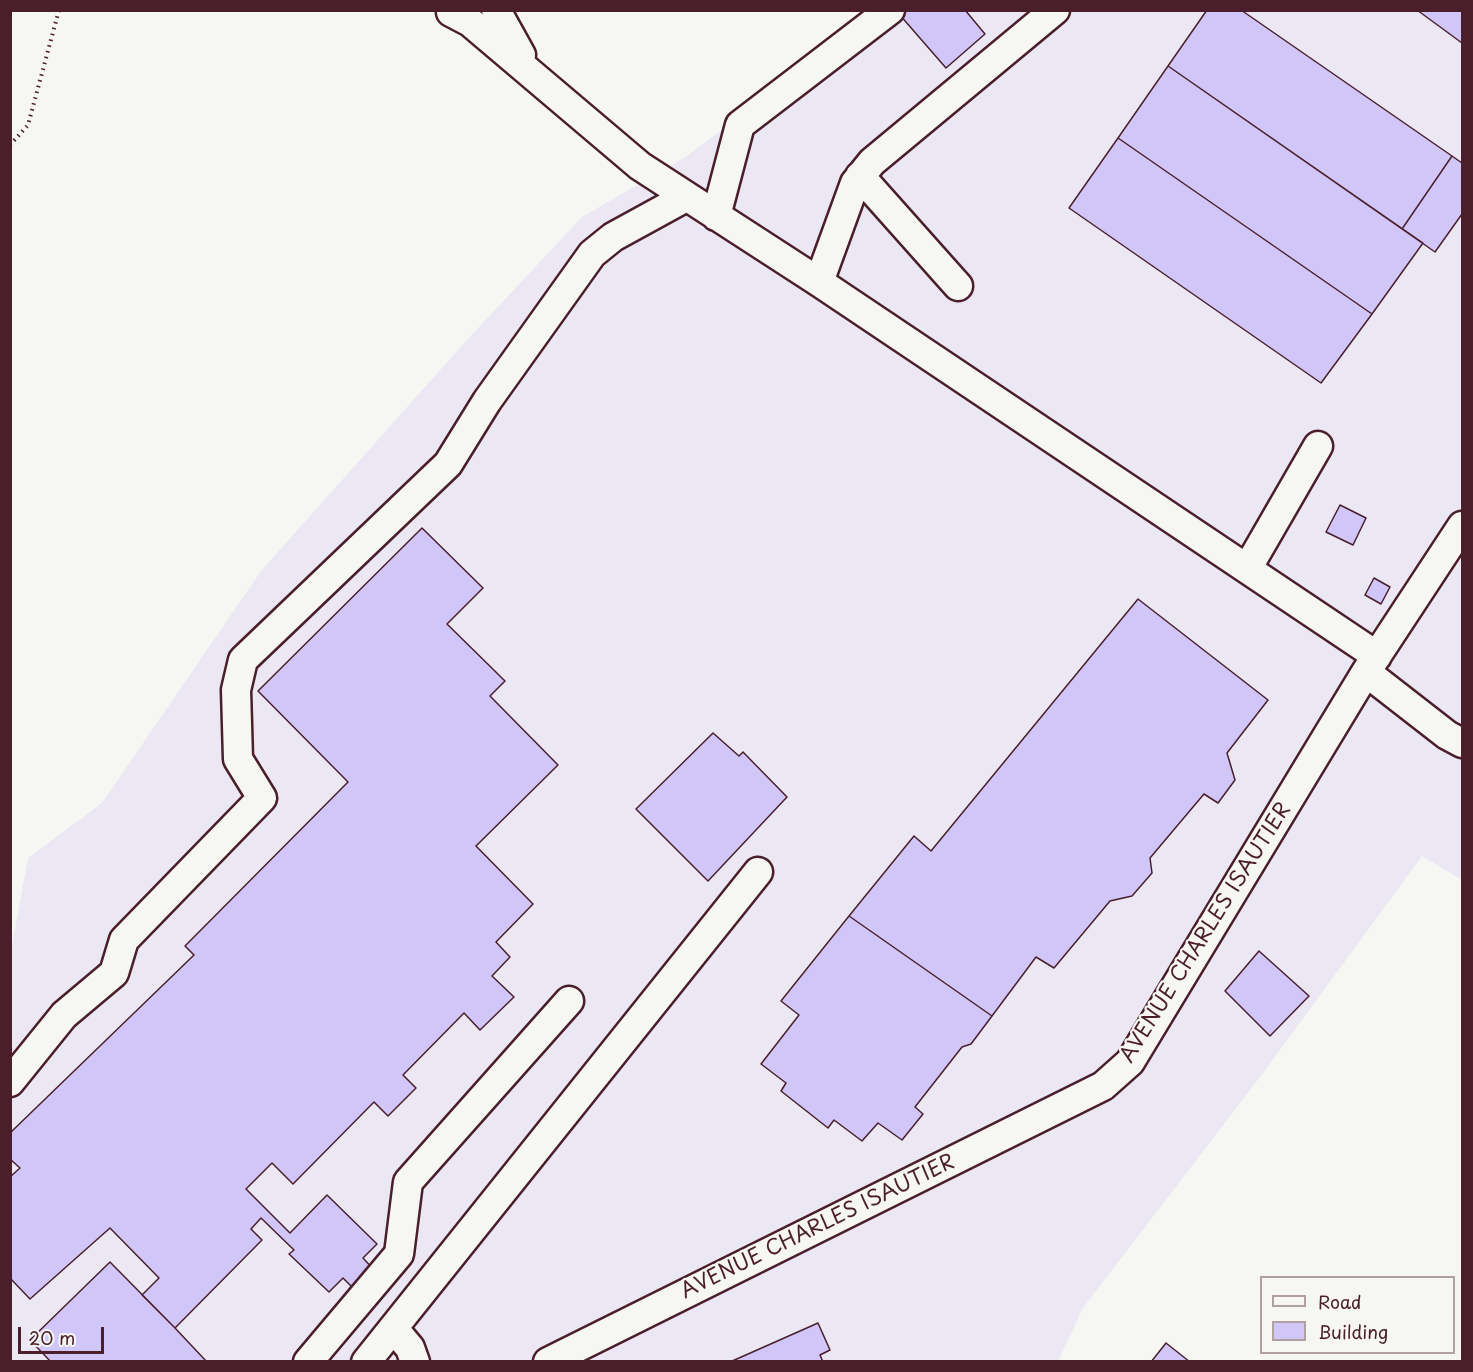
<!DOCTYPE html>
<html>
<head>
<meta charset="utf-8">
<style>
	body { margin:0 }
	#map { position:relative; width:1473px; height:1372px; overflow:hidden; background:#f6f6f2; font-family:"Playpen Sans",sans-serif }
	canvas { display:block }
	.frame { position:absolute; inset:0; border:12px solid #4a1f2b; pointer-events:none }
	.legend { position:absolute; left:1260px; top:1276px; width:195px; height:78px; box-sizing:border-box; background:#f6f6f2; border:2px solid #b1a0a2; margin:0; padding:8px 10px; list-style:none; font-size:18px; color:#4a1f2b }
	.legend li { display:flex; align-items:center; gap:12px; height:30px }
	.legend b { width:30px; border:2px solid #b1a0a2 }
	.scale { position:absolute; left:18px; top:1327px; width:86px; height:27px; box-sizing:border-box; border:3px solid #4a1f2b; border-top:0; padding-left:8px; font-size:18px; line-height:21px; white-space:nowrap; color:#4a1f2b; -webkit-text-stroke:4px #f6f6f2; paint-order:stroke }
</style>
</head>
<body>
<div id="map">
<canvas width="1473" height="1372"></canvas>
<div class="frame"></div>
<ul class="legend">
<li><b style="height:8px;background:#f6f6f2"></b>Road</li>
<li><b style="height:16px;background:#d1c6f8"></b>Building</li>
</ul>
<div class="scale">20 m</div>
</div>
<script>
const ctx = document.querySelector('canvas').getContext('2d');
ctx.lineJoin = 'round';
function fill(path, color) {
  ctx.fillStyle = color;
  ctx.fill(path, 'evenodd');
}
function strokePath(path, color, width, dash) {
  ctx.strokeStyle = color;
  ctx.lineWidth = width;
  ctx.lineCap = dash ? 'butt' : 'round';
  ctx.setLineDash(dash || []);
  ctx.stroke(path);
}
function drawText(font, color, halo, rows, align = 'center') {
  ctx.font = font + ' "Playpen Sans",sans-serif';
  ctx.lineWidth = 4.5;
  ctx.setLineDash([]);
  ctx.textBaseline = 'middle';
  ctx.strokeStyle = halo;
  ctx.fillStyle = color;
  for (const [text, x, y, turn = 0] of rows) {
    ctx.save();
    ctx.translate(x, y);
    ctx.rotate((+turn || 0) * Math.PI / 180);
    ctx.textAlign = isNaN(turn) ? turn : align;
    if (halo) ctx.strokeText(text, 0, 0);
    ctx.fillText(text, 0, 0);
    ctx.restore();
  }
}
fill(new Path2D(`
	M880,11H1462V880L1422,856L1260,1077L1083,1308L1058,1361L11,1362L10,957L28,858L102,803L261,571L466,341L582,217L687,156Z`), '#ebe8f4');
const building = new Path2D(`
	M904,10H965L985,34L946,68L899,14Z
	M1207,10H1241L1452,156L1402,229L1168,66Z
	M1417,10H1462V43Z
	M1168,66L1423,243L1372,314L1118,138Z
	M1118,138L1372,314L1321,383L1069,208Z
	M1452,156L1462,163V214L1435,252L1402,229Z
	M1340,505L1366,518L1353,545L1326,532Z
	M422,528L483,588L447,624L505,681L490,696L558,765L476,846L533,904L496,942L510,957L492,976L514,997L480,1030L464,1013L403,1075L416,1088L388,1116L374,1102L293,1184L272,1163L246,1189L290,1233L327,1195L377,1244L363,1258L374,1270L355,1290L343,1278L329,1292L289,1254L294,1250L261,1218L251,1229L262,1240L175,1328L142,1295L159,1278L110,1228L30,1299L10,1278V1177L20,1168L10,1159V1133L194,955L185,946L348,782L258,691Z
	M1374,578L1390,587L1381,604L1365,595Z
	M1138,599L1268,700L1227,753L1235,780L1218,803L1204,794L1150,858L1152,873L1132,896L1110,901L1054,968L1036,957L992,1016L849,916L914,836L931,851Z
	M713,733L739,756L743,752L787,797L708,881L636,809Z
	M849,916L992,1016L971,1044L962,1047L915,1107L923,1114L902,1140L878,1123L862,1141L834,1120L828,1128L781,1091L786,1083L761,1064L799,1015L781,1001Z
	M1259,951L1309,996L1270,1036L1225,991Z
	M110,1262L175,1328L207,1362H51L30,1340Z
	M818,1323L830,1350L820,1355L823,1362H730Z
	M1166,1343L1190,1362H1151Z`);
fill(building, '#d1c6f8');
strokePath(building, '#4a1f2b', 1.5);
const minor = new Path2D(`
	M496,10L521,55
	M451,12L470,22L640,166L819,282L1377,656
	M860,176L958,286
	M716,216L740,125L890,10
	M819,282L855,183L872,162L1055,10
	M1247,569L1318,446
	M1366,672L1447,735L1462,743
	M10,1082L64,1015L114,973L124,940L262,798L238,759L236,690L243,660L448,464L487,401L592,254L613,237L686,197
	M394,1329L410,1348L415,1362
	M308,1362L399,1254L408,1182L569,1001
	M366,1362L758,872
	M548,1362L1103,1086L1130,1062L1366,672L1462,526`);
strokePath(minor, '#4a1f2b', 33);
strokePath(new Path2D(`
	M10,145L28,125L59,10`), '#4a1f2b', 4, [1.5, 4.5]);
strokePath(minor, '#f6f6f2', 28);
drawText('21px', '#4a1f2b', '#f6f6f2', [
	["AVENUE CHARLES ISAUTIER",1206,933,-58],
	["AVENUE CHARLES ISAUTIER",818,1227,-26]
]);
</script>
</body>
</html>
